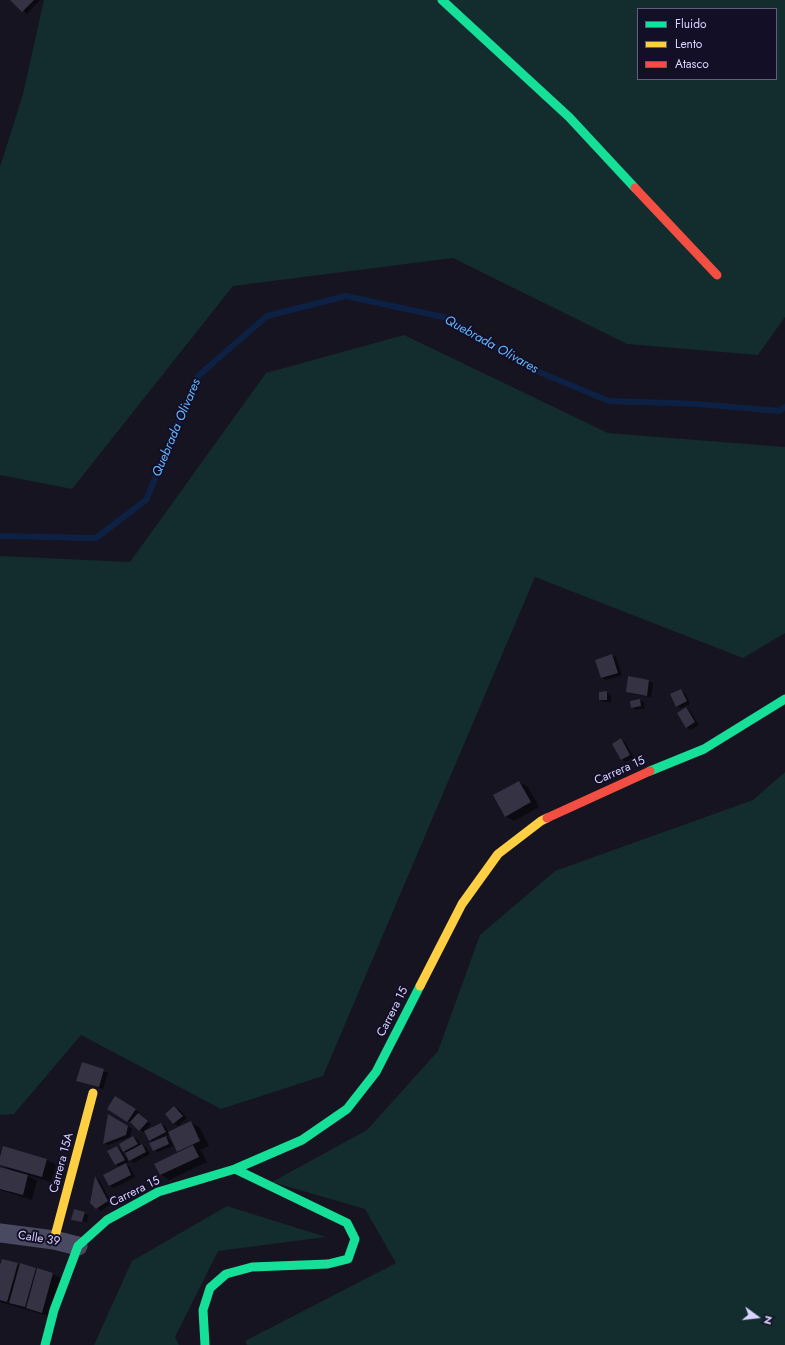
<!DOCTYPE html>
<html>
<head>
<meta charset="utf-8">
<style>
	body { margin:0 }
	#map { position:relative; width:785px; height:1345px; overflow:hidden; background:#161421; font-family:Jost,sans-serif }
	canvas { display:block }
	.legend { position:absolute; left:637px; top:8px; width:140px; height:72px; box-sizing:border-box; background:#130f26; border:1px solid #625e7d; margin:0; padding:5px 7px; list-style:none; font-size:12px; color:#d9d4ff }
	.legend li { display:flex; align-items:center; gap:8px; height:20px }
	.legend b { width:20px; border:1px solid #625e7d }
	.north { position:absolute; left:737px; top:1297px; width:40px; height:40px; -webkit-text-stroke:3px #130f26; paint-order:stroke; rotate:105deg; font-size:11px; font-weight:700; line-height:16px; text-align:center; color:#d9d4ff }
	.north::after { content:''; display:block; margin:auto; width:14px; height:18px; background:#d9d4ff; clip-path:polygon(50% 0,100% 100%,50% 72%,0 100%) }
</style>
</head>
<body>
<div id="map">
<canvas width="785" height="1345"></canvas>
<ul class="legend">
<li><b style="height:5px;background:#16e098"></b>Fluido</li>
<li><b style="height:5px;background:#ffcf43"></b>Lento</li>
<li><b style="height:5px;background:#f24e42"></b>Atasco</li>
</ul>
<div class="north">N</div>
</div>
<script>
const ctx = document.querySelector('canvas').getContext('2d');
ctx.lineJoin = 'round';
function fill(path, color) {
  ctx.fillStyle = color;
  ctx.fill(path, 'evenodd');
}
function strokePath(path, color, width, dash) {
  ctx.strokeStyle = color;
  ctx.lineWidth = width;
  ctx.lineCap = dash ? 'butt' : 'round';
  ctx.setLineDash(dash || []);
  ctx.stroke(path);
}
function drawText(font, color, halo, rows, align = 'center') {
  ctx.font = font + ' Jost,sans-serif';
  ctx.lineWidth = 4;
  ctx.setLineDash([]);
  ctx.textBaseline = 'middle';
  ctx.strokeStyle = halo;
  ctx.fillStyle = color;
  for (const [text, x, y, turn = 0] of rows) {
    ctx.save();
    ctx.translate(x, y);
    ctx.rotate((+turn || 0) * Math.PI / 180);
    ctx.textAlign = isNaN(turn) ? turn : align;
    if (halo) ctx.strokeText(text, 0, 0);
    ctx.fillText(text, 0, 0);
    ctx.restore();
  }
}
fill(new Path2D(`
	M44,0H785V317L758,355L627,344L453,258L233,286L72,489L0,475V167L23,94ZM638,9H776V79H638Z
	M404,335L608,433L785,447V633L743,658L535,577L323,1076L221,1109L81,1035L14,1114L0,1115V556L130,562L266,373Z
	M785,772V1345H247L245,1341L396,1263L365,1209L272,1182L367,1130L438,1051L480,935L555,871L753,800Z
	M227,1206L326,1237L218,1251L175,1337L179,1345H94L132,1261Z`), '#132c2d');
fill(new Path2D(`
	M11,0H40L27,14Z
	M612,655L616,657L622,675L606,680L602,678L596,660Z
	M629,678L649,681L653,683L651,697L631,694L627,691Z
	M681,690L685,693L690,704L681,708L676,706Z
	M606,692L611,695V702H604L600,700Z
	M640,700L644,702L645,708L636,710L632,707Z
	M686,708L690,711L699,725L691,730L687,727Z
	M621,739L625,742L634,757L626,762L622,760L613,744Z
	M519,782L528,787L539,807L514,821L505,816Z
	M82,1063L108,1073L103,1089L77,1080Z
	M120,1099L139,1112L138,1114L151,1124L144,1133L132,1123L108,1109Z
	M174,1107L179,1109L187,1118L178,1126L174,1123L166,1114Z
	M109,1115L132,1129L130,1137L108,1145L104,1143Z
	M191,1122L200,1128L209,1146L200,1150L202,1152L207,1162L169,1180L160,1174L180,1153L177,1151L170,1134L165,1136L170,1139L173,1146L158,1152L153,1150V1142L149,1140L161,1124L165,1126L169,1133Z
	M133,1137L138,1140L141,1145L146,1147L150,1154L134,1163L130,1160L127,1153L124,1151Z
	M4,1147L47,1160L56,1165L51,1182L27,1175L37,1181L32,1200L0,1190V1168L10,1170L0,1164Z
	M117,1147L121,1150L129,1162L126,1164L130,1167L135,1177L114,1188L110,1186L120,1167L116,1165L108,1152Z
	M95,1178L99,1180L112,1203L101,1211L97,1208Z
	M84,1213L88,1215L87,1222L76,1220V1221L73,1219Z
	M2,1260L53,1274L62,1279L52,1317L0,1302V1262L1,1263Z`), '#0007');
strokePath(new Path2D(`
	M0,536L96,538L146,500L198,376L267,316L346,296L448,318L539,372L609,401L699,404L779,411L785,407`), '#0d2144', 6);
fill(new Path2D(`
	M10,0H34L22,12Z
	M612,654L618,673L601,678L595,660Z
	M628,676L649,680L647,696L626,692Z
	M681,689L687,701L676,707L670,694Z
	M607,691V700H599V692Z
	M640,699L641,706L631,708L630,701Z
	M686,707L695,722L686,728L677,713Z
	M621,738L630,755L621,760L612,744Z
	M519,781L531,802L505,817L493,795Z
	M82,1062L104,1069L99,1087L76,1081Z
	M115,1096L136,1109L127,1122L107,1109Z
	M174,1106L183,1116L173,1124L165,1114Z
	M138,1113L148,1121L139,1131L130,1122Z
	M108,1114L128,1126L126,1135L103,1144Z
	M191,1121L200,1141L177,1152L168,1132Z
	M161,1123L166,1132L149,1141L144,1131Z
	M133,1136L138,1144L123,1152L119,1144Z
	M166,1136L169,1144L153,1151L149,1143Z
	M142,1144L146,1152L129,1161L125,1153Z
	M193,1145L199,1157L160,1175L154,1164Z
	M3,1146L47,1159L42,1177L0,1165V1157Z
	M117,1146L125,1160L115,1165L107,1151Z
	M126,1163L131,1175L109,1186L103,1175Z
	M0,1167L28,1175L23,1195L0,1189Z
	M95,1176L108,1201L96,1209L90,1203Z
	M74,1209L85,1212L82,1222L71,1220Z
	M2,1259L18,1263L7,1302L0,1300V1265Z
	M20,1263L36,1268L25,1307L9,1303Z
	M37,1268L53,1273L42,1313L26,1308Z`), '#343243');
strokePath(new Path2D(`
	M0,1233L54,1240L78,1246`), '#4a4962', 19);
strokePath(new Path2D(`
	M442,0L569,117L635,188
	M650,771L704,749L785,699
	M45,1345L54,1310L78,1246L107,1220L158,1192L235,1169L302,1140L347,1109L376,1072L420,986
	M205,1345L203,1310L210,1288L226,1274L252,1267L328,1264L348,1259L355,1239L347,1223L235,1169`), '#16e098', 9);
strokePath(new Path2D(`
	M420,986L462,904L498,854L541,821L547,818
	M54,1240L93,1093`), '#ffcf43', 9);
strokePath(new Path2D(`
	M635,188L717,275
	M547,818L650,771`), '#f24e42', 9);
drawText('12px', '#d9d4ff', '#130f26', [
	["Carrera 15",620,771,-24],
	["Carrera 15",393,1012,-63],
	["Carrera 15A",62,1163,-75],
	["Carrera 15",135,1192,-26],
	["Calle 39",39,1239,9]
]);
drawText('italic 13px', '#62b6ff', '#130f26', [
	["Quebrada Olivares",491,345,29],
	["Quebrada Olivares",177,428,-67]
]);
</script>
</body>
</html>
